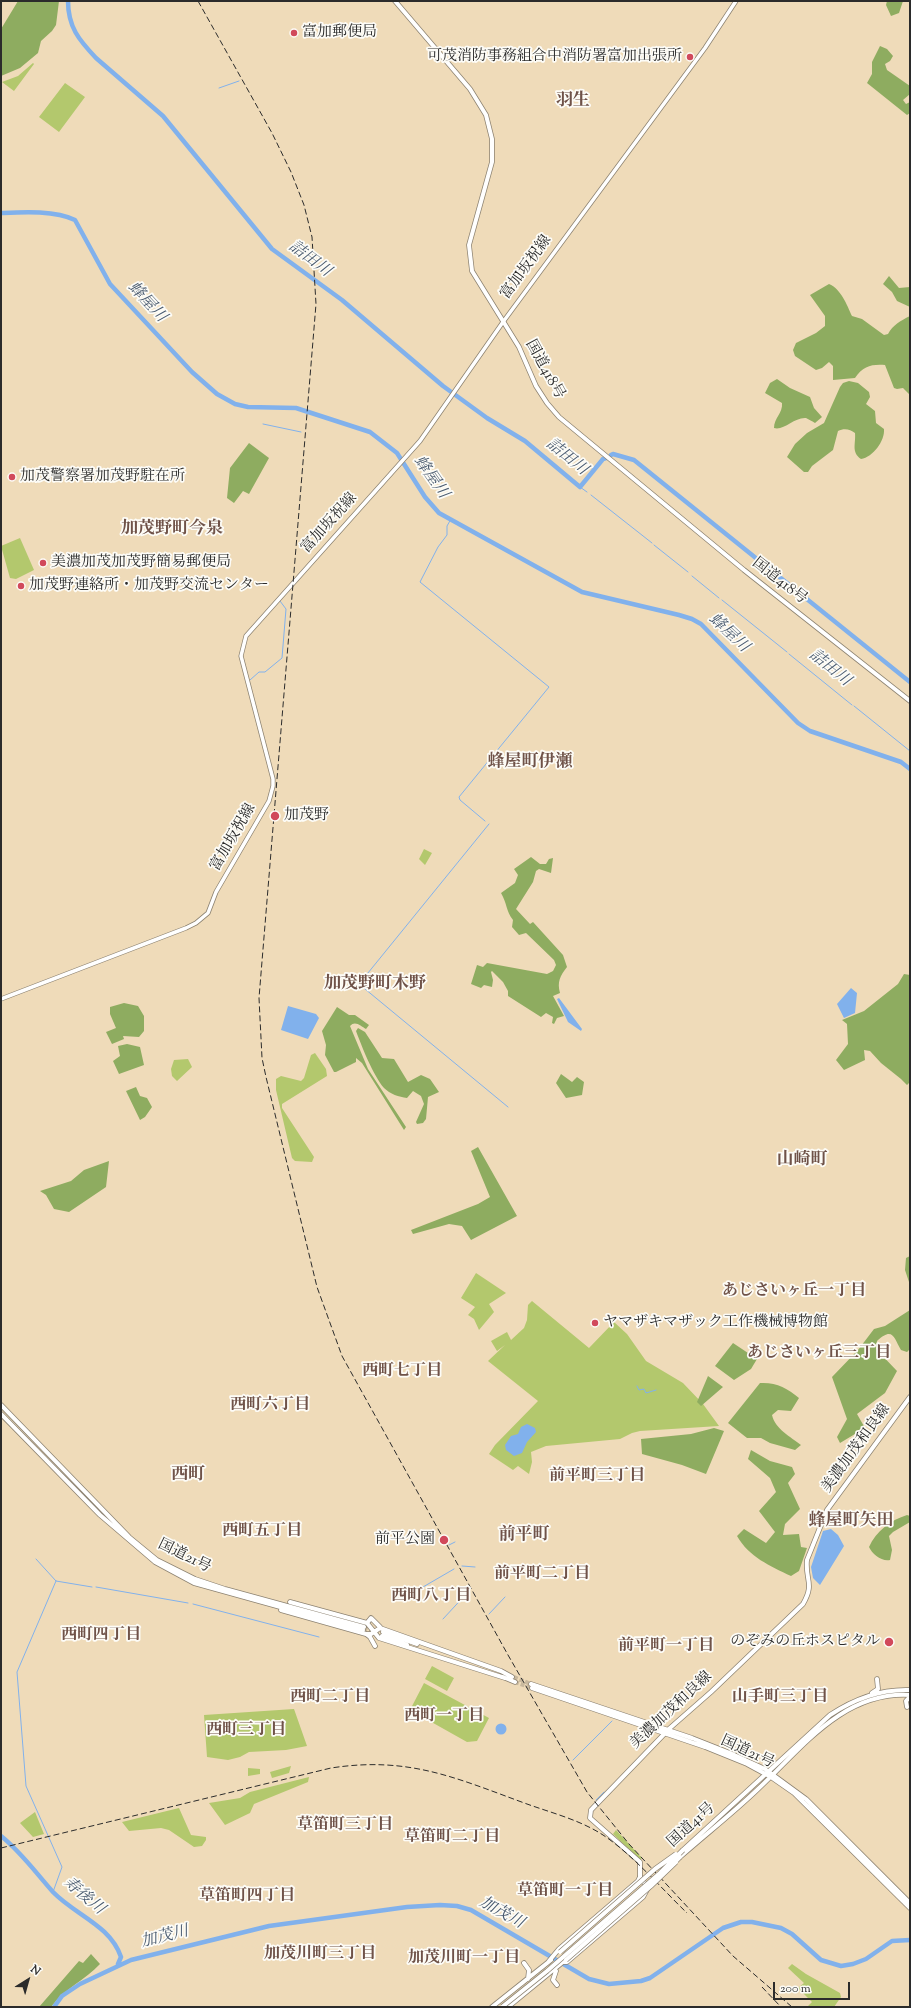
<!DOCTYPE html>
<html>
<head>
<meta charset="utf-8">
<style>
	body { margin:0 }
	#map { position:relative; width:911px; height:2008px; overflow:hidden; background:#efdbb9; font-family:"Sorts Mill Goudy",serif }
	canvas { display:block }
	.frame { position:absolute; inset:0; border:2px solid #2b2b2b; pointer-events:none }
	.north { position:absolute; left:8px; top:1960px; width:40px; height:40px; -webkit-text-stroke:3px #fdfcf7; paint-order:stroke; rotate:37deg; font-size:11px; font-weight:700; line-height:16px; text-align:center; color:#2b2b2b }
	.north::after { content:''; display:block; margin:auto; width:14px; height:18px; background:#2b2b2b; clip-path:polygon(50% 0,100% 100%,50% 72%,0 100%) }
	.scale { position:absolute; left:773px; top:1982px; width:77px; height:18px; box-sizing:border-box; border:2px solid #2b2b2b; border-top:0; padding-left:5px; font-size:12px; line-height:14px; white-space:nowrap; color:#2b2b2b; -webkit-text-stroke:3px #fdfcf7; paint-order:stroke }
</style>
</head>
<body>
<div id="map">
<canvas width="911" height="2008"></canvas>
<div class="frame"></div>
<div class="north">N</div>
<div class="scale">200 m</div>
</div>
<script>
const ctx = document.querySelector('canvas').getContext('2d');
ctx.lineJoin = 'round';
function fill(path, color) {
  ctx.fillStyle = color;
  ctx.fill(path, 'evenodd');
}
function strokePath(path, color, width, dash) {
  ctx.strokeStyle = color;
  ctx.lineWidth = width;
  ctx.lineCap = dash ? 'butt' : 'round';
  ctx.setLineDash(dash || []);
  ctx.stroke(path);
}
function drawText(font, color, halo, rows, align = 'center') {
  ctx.font = font + ' "Sorts Mill Goudy","Noto Serif JP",serif';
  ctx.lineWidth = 3.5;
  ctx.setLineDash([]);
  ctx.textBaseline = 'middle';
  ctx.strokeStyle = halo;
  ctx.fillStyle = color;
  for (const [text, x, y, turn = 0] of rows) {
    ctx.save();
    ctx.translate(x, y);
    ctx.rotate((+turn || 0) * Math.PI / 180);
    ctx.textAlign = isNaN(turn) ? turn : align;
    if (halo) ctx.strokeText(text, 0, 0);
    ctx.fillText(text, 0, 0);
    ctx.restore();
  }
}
fill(new Path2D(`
	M33,63L34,64L14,91L2,82L18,76Z
	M65,83L85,97L59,132L39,117Z
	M20,538L34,570L16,579L10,578L1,546Z
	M424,849L432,853L425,865L419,859Z
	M315,1053L326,1069L327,1076L282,1104V1108L314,1157L312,1162L295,1161L292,1158L276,1090V1079L281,1076L301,1081L304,1078L311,1055Z
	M188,1059L192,1067L177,1081L172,1076L171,1069L174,1060Z
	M476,1273L506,1293L489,1304L494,1312L479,1330L474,1319L468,1315L475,1307L461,1298Z
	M532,1301L589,1348L614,1322L627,1334L646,1361L683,1383L703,1404L719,1426L640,1431L632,1433L620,1439L546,1446L531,1452L532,1462L529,1474L518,1466L513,1470L489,1454L495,1445L538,1401L488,1361L505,1345L497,1351L491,1341L507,1332L511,1340L524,1328L527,1320L528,1305Z
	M432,1666L454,1678L447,1691L425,1679Z
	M424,1683L489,1718L477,1741L467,1742L410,1710Z
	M294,1709L307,1746L286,1750L249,1752L240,1757L228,1760L207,1757L204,1715Z
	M291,1766L289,1773L272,1778L270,1772Z
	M248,1768L260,1769V1774L248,1776Z
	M309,1777L308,1782L254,1804L250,1813L225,1825L209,1803L240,1798L250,1792Z
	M179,1808L191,1835L206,1837V1840L202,1846L194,1847L169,1830L161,1828L129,1831L122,1822Z
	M35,1812L44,1834L33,1837L20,1823Z
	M616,1830L642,1858L640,1860L613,1834Z
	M792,1964L806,1974L840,1993L841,1997L834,2007H807L812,2002L798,1988L804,1983L788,1968Z`), '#b3c86d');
fill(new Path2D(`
	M18,1H59L56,25L52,31L41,41L38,53L20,68L1,76V29Z
	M887,1H903L899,13L891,16L886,5Z
	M880,46L887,49L893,56L890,61L885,64L887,70L910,86V94L903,100L906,104L910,102V113L907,115L867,83L872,74V62Z
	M889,276L899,288L910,287V307L897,301L892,292L883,284Z
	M829,284C841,289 847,305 852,316L862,319L884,335L888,334C893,325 900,321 910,316V395L903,388L897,389L894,388L885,365C872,364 863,366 855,378L833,380V366L829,362L822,368L816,370L795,356L793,350L796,343L816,333L825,326V316L810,295Z
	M777,379L790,388L810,397L814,408L822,417L815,423C812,421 808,419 806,418C794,417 784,431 774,428C774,418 783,413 782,403L765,393L770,383Z
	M849,381L858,383L869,392L870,397L866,404L875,411L876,423L884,429C885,441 873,457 861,459C851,452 856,444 855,433C850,429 844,428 838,431L833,450L812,466L808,472H804L787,457L795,444L807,433L824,423L840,387L843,383Z
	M249,443L269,458L249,494L243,491L234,503L227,498L230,468Z
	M531,857L540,864H546L549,859L553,858L551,873L539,869L536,871L533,882L516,909L530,924L533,922L563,955L567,967C560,976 557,982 560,993L553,996L564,1016L557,1018L554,1024L552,1023L553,1017L546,1013L541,1017L508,996V991L503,982L492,971L491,972L493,980L492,987L484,985L481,988L471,984L477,965L483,967L487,963L547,974L553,971L556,965L554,960L526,933L519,935L512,927L513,920C506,911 507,903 501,893L515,883L518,875L514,869Z
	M904,974L910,975V1082L907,1085L901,1079L881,1063L870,1051L864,1050L865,1060L844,1070L836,1060L848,1044L847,1024L842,1020L864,1011L898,984Z
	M124,1003L138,1006L144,1016V1031L139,1037L123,1036L124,1039L112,1044L106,1032L116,1028L110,1014V1007Z
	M337,1007L349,1015H355L369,1025L366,1029C361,1026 355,1020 350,1026L368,1069L406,1127L404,1130L362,1063L356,1058V1062L336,1072H334L325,1055L326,1045L322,1031Z
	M358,1028L365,1032L382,1058L394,1059L408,1082L421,1075L430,1079L439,1092L428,1097L426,1119L423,1123L417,1124L416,1122L424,1104L421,1096L413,1091L407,1098C399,1097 390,1094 384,1088C373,1075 362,1047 356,1031Z
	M127,1044L140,1047L144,1065L119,1074L113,1061L120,1056L118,1046Z
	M561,1074L572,1082L577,1077L584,1082L582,1095L566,1098L556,1083Z
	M136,1087L140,1096L147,1098L152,1107L145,1117L140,1120L126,1091Z
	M478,1147L517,1216L471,1240L462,1226L449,1224L413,1234L411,1230L478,1204L490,1197L471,1151Z
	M109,1161L106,1187L69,1212L54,1209L46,1195L40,1191L71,1181L84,1170Z
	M910,1256V1285L905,1270L906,1258Z
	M910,1310V1349L907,1352L901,1350C894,1338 893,1326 877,1341L876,1349L897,1371L885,1393L857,1414L865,1428L840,1443L837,1437L847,1419L832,1377L858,1350L874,1329L885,1326Z
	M733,1343L757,1359L751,1369L734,1380L715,1366Z
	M708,1376L723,1387L701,1406L697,1402Z
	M760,1383C776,1382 787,1388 799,1398L791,1411L778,1410L772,1415C775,1429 791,1437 801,1445L795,1450L770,1443L761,1438H747L728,1423Z
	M714,1428L724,1431L706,1474L682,1465L642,1454L641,1439L691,1434Z
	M751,1450L770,1461L792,1467L795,1474L788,1483L800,1509L785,1524L783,1535L799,1534L801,1547L807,1548L799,1571L791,1576C770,1566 749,1557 737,1536L744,1529L766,1543L775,1532L759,1511L776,1492L770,1478L748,1459Z
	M907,1515L910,1516V1522L893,1532L889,1536L892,1550L890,1560C882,1562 872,1554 869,1547C876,1531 891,1520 907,1515Z
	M91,1954L100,1964C85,1980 64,1989 51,2007H39L79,1961L83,1963Z`), '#8eac60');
fill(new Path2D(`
	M851,988L857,993L855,1013L844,1018L837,1004Z
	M559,998L582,1029L581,1031L568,1022L557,999Z
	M288,1006L316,1014L319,1018L308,1039L281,1030Z
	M527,1424L535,1428L536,1432L527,1442L522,1453L514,1456L506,1450L505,1445L511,1436L518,1434L521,1427Z
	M831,1529L838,1535L844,1546L820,1585L813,1578L811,1567L823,1531Z
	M495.5 1729a5.5 5.5 0 1 1 11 0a5.5 5.5 0 1 1-11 0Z`), '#81b1ec');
strokePath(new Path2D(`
	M219,88L239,81
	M263,424L301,432
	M580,487L587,492
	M591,495L652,543
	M451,519L447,526V535L438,547L420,582L549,687L459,797L460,800L485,821
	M654,545L688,572
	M692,576L719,598
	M722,600L787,652
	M789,654L852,705
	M250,680L259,672H265L282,658L286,609L280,601
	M854,706L910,751
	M489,824L359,984L508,1107
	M637,1386L639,1390L644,1389L646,1393L656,1390
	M449,1545L455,1542
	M36,1559L56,1581L92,1587
	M462,1566L475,1567
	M96,1587L188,1603
	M423,1587L454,1569
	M193,1604L319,1637
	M489,1614L505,1597
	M443,1619L468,1592
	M573,1760L612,1721
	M596,1800L604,1792
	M53,1892L62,1867L26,1786L17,1672L56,1581`), '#81b1ec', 1);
strokePath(new Path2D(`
	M68,1C68,27 79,40 96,58L163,116L272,249L342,300L443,386L487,418L525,441L580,487L603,459L606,458
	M1,213C22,212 55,210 75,220L110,284L192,372L217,394L235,404L248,407L296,408L370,432L397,453L425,497L439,513L582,592L679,615L692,619L701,624L798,723L810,731L901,762L910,769
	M611,455L613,454L634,460L910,682
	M1,1836C21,1852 36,1873 53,1892C75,1915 110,1925 121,1957L118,1964
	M54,2007L62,1996L80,1984L131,1960L269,1926L407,1907L440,1905L457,1906L471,1910L589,1979L609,1984L641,1981L650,1978L723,1928L741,1922H752L781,1928L792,1934L821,1960L841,1966L853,1964L866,1959L892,1941L910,1940`), '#81b1ec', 4.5);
strokePath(new Path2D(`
	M364,1627L383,1632
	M363,1630L382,1636
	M514,1677L531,1684
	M515,1682L532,1688`), '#c8b89d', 4, [4, 2]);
const secondary = new Path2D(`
	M1,999L186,928L196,923L208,913L216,892L269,801L273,786V779L241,656L246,636L420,441L503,322L705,48L736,1`);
const primary = new Path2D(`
	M640,1877V1862L590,1818L591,1810L670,1728L711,1692L803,1604C815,1583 805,1581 807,1560L827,1510L910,1397`);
const trunk = new Path2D(`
	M395,1L470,89L486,115L492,139V162L469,245L472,271L519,347L536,386L547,403L559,417L744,570L910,701
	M1,1405L129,1537L157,1560L195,1579L225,1589L364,1627
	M1,1414L100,1515L155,1562L194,1583L363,1630
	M290,1602L367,1623L371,1618L380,1627
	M281,1610L366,1634L370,1637L375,1646
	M367,1623L379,1638L505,1678
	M383,1632L417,1644
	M366,1634H371L380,1628L501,1671L512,1677
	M382,1636L407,1645
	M503,1677L515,1682
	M531,1684L692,1738L730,1753L765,1769L806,1799L910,1903
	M532,1688L705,1747L747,1764L771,1777L794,1793L910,1908
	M872,1693L878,1689L877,1679
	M907,1707L906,1701L910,1697
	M683,1850L830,1715C854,1699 881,1689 910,1690
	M680,1857C706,1834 733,1813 758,1789C802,1748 843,1691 910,1695
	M549,1961L559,1949L638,1881L640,1877L648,1888L643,1897L567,1962H563
	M524,1963L529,1970L528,1979
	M556,1971L553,1980L557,1985
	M492,2007L551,1960
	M508,2007L564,1961`);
strokePath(secondary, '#8d8372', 5);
strokePath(primary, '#8d8372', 5.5);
strokePath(trunk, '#8d8372', 5.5);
strokePath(secondary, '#fff', 3.5);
strokePath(primary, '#fff', 4);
strokePath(trunk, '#fff', 4);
strokePath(new Path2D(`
	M198,1L272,133L291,172L304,205L312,237L316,304L259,998L262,1058L266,1077L317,1287L342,1356L508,1655L587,1792L629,1844L733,1956L792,2007
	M1,1848L331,1768C409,1756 456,1778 527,1804C552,1813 580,1820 603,1835C632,1854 661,1888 687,1913
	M762,1987L781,2007`), '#2b2b2b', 1, [6, 3]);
const trunkBridge = new Path2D(`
	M673,1864L680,1857
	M560,1952L655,1869L676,1854
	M566,1960L651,1886L676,1862
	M502,2007L547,1971L660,1873L683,1850`);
strokePath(trunkBridge, '#8d8372', 5.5, []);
strokePath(trunkBridge, '#fff', 4);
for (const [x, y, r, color] of [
	[294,33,4,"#d1495b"],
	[690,57,4,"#d1495b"],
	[12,477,4,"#d1495b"],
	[43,563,4,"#d1495b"],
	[21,586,4,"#d1495b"],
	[275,816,5,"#d1495b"],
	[595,1323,4,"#d1495b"],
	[444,1540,5,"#d1495b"],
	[889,1642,5,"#d1495b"]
]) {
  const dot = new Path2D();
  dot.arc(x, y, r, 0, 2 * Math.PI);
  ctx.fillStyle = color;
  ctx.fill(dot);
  strokePath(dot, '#fdfcf7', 1.5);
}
drawText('15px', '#2b2b2b', '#fdfcf7', [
	["富加郵便局",302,33],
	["可茂消防事務組合中消防署富加出張所",682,57,"right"],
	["加茂警察署加茂野駐在所",20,477],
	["美濃加茂加茂野簡易郵便局",51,563],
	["加茂野連絡所・加茂野交流センター",29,586],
	["加茂野",284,816],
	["ヤマザキマザック工作機械博物館",603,1323],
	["前平公園",435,1540,"right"],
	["のぞみの丘ホスピタル",880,1642,"right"]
], 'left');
drawText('15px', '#2b2b2b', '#fdfcf7', [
	["富加坂祝線",527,268,-54],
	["国道418号",544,370,61],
	["富加坂祝線",330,524,-48],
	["国道418号",779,582,38],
	["富加坂祝線",234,838,-60],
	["美濃加茂和良線",857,1449,-54],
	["国道21号",184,1557,26],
	["美濃加茂和良線",672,1711,-43],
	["国道21号",747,1753,25],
	["国道41号",692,1826,-42]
]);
drawText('italic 16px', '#495a6f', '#fdfcf7', [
	["詰田川",309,260,37],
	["蜂屋川",146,303,47],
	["詰田川",566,458,39],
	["蜂屋川",430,478,55],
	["蜂屋川",728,634,43],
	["詰田川",829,669,39],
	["寿後川",83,1897,40],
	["加茂川",501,1914,29],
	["加茂川",165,1938,-14]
]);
drawText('bold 16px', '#6f5248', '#fdfcf7', [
	["あじさいヶ丘一丁目",794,1292],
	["あじさいヶ丘三丁目",819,1354],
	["西町七丁目",402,1372],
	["西町六丁目",270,1406],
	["前平町三丁目",597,1477],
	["西町五丁目",262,1532],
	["前平町二丁目",542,1575],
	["西町八丁目",431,1597],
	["西町四丁目",101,1636],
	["前平町一丁目",666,1647],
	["西町二丁目",330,1698],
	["山手町三丁目",780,1698],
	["西町一丁目",444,1717],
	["西町三丁目",246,1731],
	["草笛町三丁目",345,1826],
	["草笛町二丁目",452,1838],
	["草笛町一丁目",565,1892],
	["草笛町四丁目",247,1897],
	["加茂川町三丁目",320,1955],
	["加茂川町一丁目",464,1959]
]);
drawText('bold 17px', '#6f5248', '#fdfcf7', [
	["羽生",573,102],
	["加茂野町今泉",172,530],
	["蜂屋町伊瀬",530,763],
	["加茂野町木野",375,985],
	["山崎町",802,1161],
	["西町",188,1476],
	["蜂屋町矢田",851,1522],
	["前平町",524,1536]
]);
</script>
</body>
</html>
